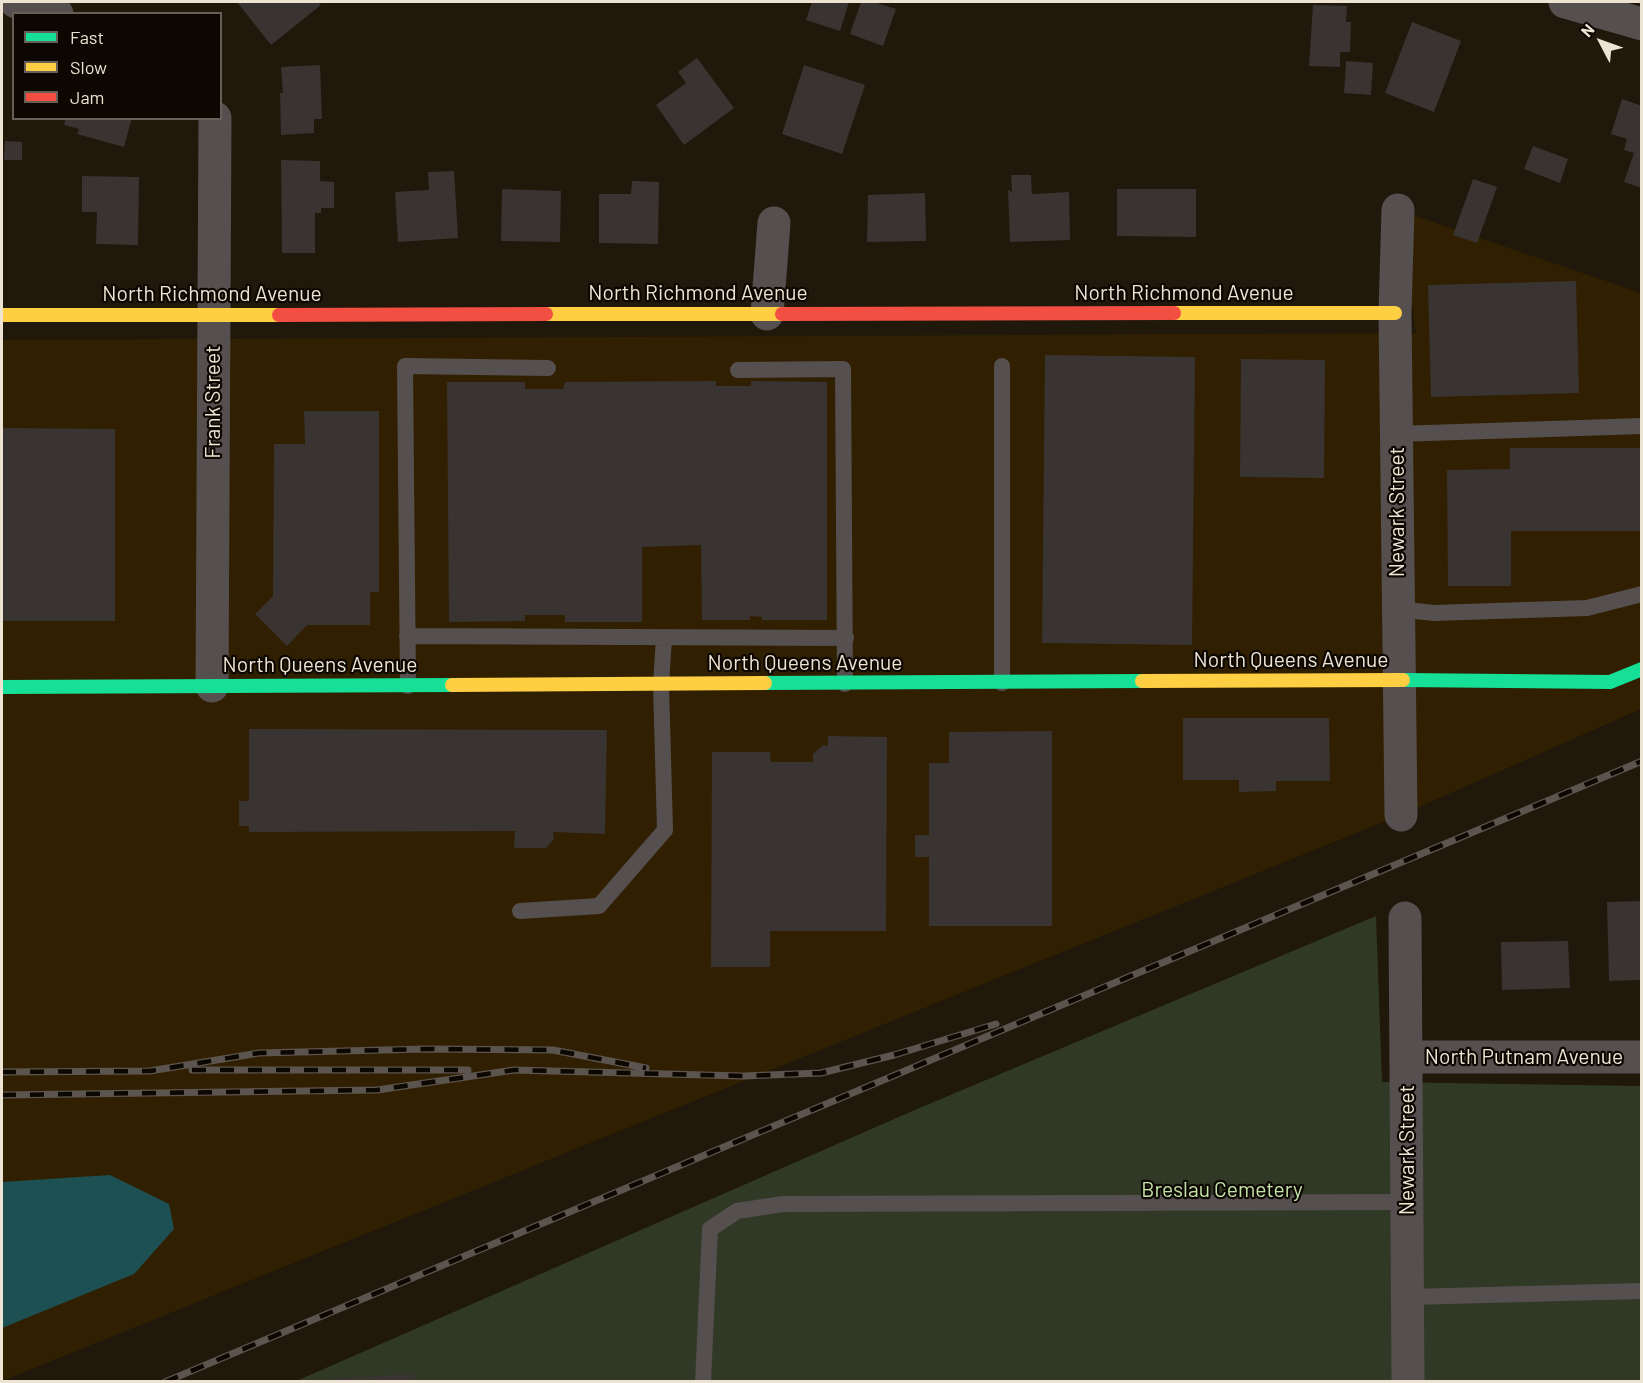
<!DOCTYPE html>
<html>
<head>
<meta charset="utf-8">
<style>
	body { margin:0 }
	#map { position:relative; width:1643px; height:1383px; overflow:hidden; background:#20180a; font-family:Barlow,sans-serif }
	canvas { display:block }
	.frame { position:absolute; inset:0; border:3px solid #ede3d3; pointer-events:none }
	.legend { position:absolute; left:12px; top:12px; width:210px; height:108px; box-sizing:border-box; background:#0d0701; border:2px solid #675f55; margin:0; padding:8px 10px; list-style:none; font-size:18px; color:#ede3d3 }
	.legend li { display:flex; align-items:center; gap:12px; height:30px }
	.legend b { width:30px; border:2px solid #675f55 }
	.north { position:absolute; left:1571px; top:12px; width:60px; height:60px; -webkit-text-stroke:4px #0d0701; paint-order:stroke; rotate:311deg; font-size:16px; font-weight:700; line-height:24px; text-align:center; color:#ede3d3 }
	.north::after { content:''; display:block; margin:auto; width:21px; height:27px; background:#ede3d3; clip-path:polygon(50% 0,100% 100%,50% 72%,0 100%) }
</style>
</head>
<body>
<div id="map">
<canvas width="1643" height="1383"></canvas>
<div class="frame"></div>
<ul class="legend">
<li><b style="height:8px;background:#16e098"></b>Fast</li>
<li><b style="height:8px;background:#ffcf43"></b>Slow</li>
<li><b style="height:8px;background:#f24e42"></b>Jam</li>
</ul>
<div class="north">N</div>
</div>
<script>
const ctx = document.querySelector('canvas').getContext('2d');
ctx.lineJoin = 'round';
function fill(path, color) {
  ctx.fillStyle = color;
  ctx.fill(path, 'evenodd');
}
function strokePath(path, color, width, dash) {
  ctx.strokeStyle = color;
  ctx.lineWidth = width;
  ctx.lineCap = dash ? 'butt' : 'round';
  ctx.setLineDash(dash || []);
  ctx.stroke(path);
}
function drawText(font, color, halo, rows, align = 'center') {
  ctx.font = font + ' Barlow,sans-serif';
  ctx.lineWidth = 4.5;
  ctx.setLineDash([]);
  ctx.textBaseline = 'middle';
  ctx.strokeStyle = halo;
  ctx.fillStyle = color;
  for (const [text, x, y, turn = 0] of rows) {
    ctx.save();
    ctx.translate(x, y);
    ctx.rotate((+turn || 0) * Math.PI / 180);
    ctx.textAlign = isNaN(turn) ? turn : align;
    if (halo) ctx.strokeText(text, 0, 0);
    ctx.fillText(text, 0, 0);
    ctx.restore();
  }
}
fill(new Path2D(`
	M1398,210L1641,293V709L1401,815L2,1381V340L1416,333Z`), '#302001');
fill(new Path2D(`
	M1376,916L1382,1082L1641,1086V1381L294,1382L917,1109Z`), '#303826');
fill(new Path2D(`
	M110,1175L169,1204L174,1229L134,1274L2,1328V1182Z`), '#1d5053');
fill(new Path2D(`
	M237,2H318L321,5L271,45Z
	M812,2H849L840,31L806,20Z
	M861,2H874L896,9L883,46L850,34Z
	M1313,5L1347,6L1346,22H1351L1350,52H1340V67L1309,66Z
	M1412,22L1461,41L1434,112L1385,93Z
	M697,58L734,108L684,145L656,105L686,83L678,72Z
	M1346,61L1373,63L1371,95L1344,93Z
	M320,65L322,119H314V133L281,135L280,93H283L281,67Z
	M804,65L865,85L842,154L782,134Z
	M1622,99L1642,106V188L1624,182L1634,153L1624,150L1627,139L1611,134Z
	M66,118H132L124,147L77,134L79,129L64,125Z
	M5,141L22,142V160H4Z
	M1533,146L1568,159L1560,183L1524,169Z
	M281,160L320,161V181L334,182V208H321V213H315V253H282Z
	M454,171L458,238L398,242L395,192L429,190L428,172Z
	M1011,175H1031L1032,194L1069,192L1070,240L1010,242L1008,190L1012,192Z
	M82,176L139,177L138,245L96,244L97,212H82Z
	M1473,179L1497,187L1477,243L1453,235Z
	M632,181L659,182L658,244L599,243V194H631Z
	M502,189L561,191L560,242L501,241Z
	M1117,189H1196V237L1117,236Z
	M925,193L926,241L867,242L868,195Z
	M1576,281L1579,393L1431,397L1428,285Z
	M1045,355L1195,357L1192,645L1042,643Z
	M1241,359L1325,360L1324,478L1240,477Z
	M716,381V386H751V381L827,382V620H762V617L750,616V620H702L701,545L642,547V622H565V615H525V621L449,622L447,382H525V389H563L565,382Z
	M304,411H379V592H370V625H307L287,646L255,614L273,596L274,444H305Z
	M2,428L115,429V621H2Z
	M1510,448H1642V531H1511V586H1448L1447,470L1510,469Z
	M1183,718H1329L1330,781H1276V791L1239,792V780H1183Z
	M249,729L607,730L605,834L553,832L554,839L546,848H514L515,831L249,832V826H239V801H249Z
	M1052,731V926H929V857H915V835H929V763H949V732Z
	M828,736L887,737L886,931H770V967H711L712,752H770L771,762H813V754L823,745L828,746Z
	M1642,901V980L1609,981L1607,902Z
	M1568,941L1570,988L1502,990L1501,942Z
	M415,1374L416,1382H330V1379Z`), '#393332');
strokePath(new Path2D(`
	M738,370L843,369L845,684
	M1396,434L1642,426
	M1398,609L1434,613L1587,608L1642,594
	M407,636L846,638
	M1002,683V366
	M408,686L405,366L548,368
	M520,911L599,906L665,830L661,685L664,638
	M1408,1297L1642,1291
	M703,1382L710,1229L737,1211L783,1204L1408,1202`), '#564f4f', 16);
strokePath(new Path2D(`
	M16,2L57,14
	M1565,2L1642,24
	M1398,210L1395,313L1401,815
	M767,314L774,223
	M212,686L215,118
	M1405,918L1408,1382
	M1407,1057H1642`), '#564f4f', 33);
strokePath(new Path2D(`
	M1403,680L1610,682L1642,669
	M765,683L1142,681
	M2,687L452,685`), '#16e098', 14);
strokePath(new Path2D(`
	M1174,313H1395
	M546,314H782
	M2,315H279
	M1142,681L1403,680
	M452,685L765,683`), '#ffcf43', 14);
strokePath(new Path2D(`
	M782,314L1174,313
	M279,315L546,314`), '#f24e42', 14);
const rail = new Path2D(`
	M192,1070H468
	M2,1072L150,1071L259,1053L426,1049L553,1050L646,1068
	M2,1095L377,1090L514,1070L743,1076L821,1073L894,1055L996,1024
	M165,1382L1642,761`);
strokePath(rail, '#5c544f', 7);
strokePath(rail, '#0d0701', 4.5, [14]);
drawText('21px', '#ede3d3', '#0d0701', [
	["North Richmond Avenue",698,293],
	["North Richmond Avenue",1184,293],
	["North Richmond Avenue",212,294],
	["Frank Street",213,402,-90],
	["Newark Street",1397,512,-90],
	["North Queens Avenue",1291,660],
	["North Queens Avenue",805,663],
	["North Queens Avenue",320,665],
	["North Putnam Avenue",1524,1057],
	["Newark Street",1407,1150,-90]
]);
drawText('21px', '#c3e3a6', '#0d0701', [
	["Breslau Cemetery",1222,1190]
]);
</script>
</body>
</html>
